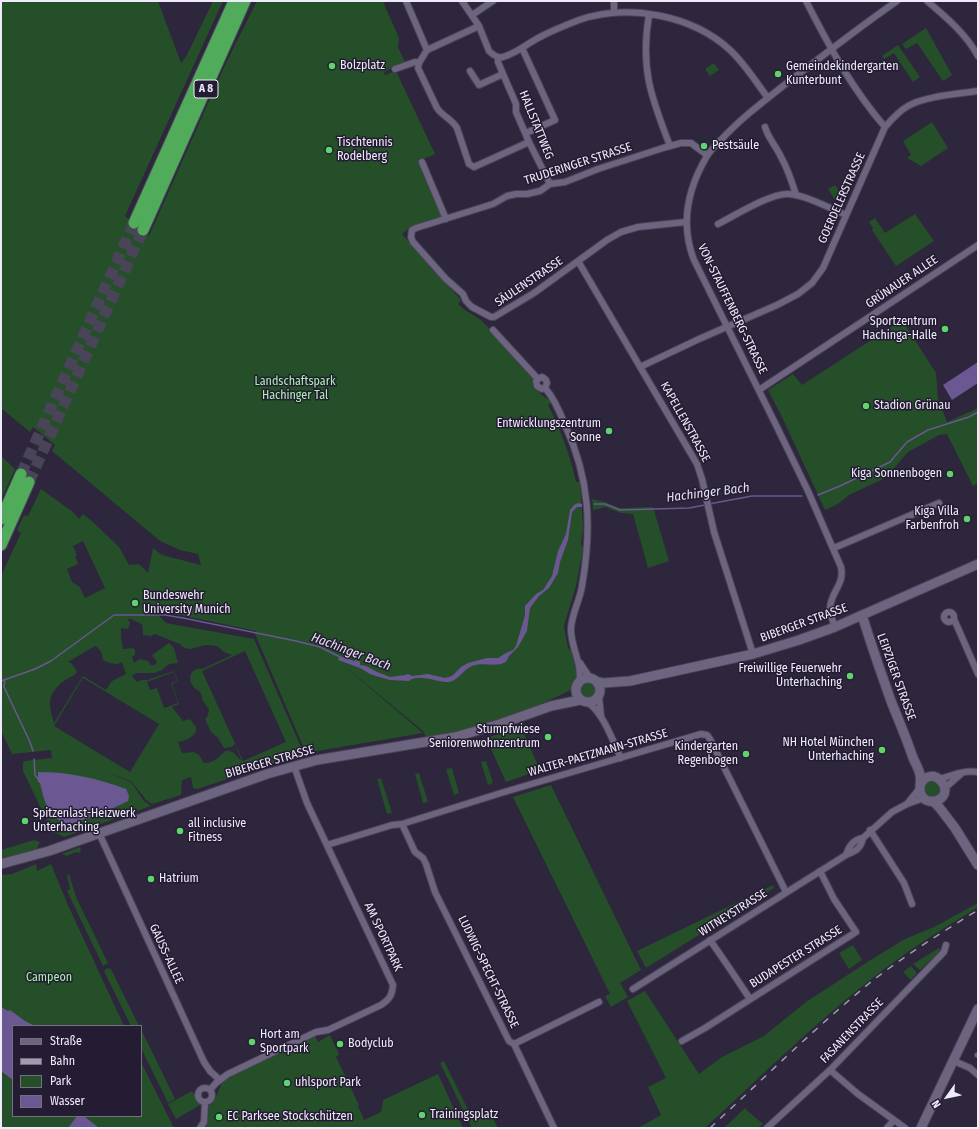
<!DOCTYPE html>
<html>
<head>
<meta charset="utf-8">
<style>
	body { margin:0 }
	#map { position:relative; width:979px; height:1129px; overflow:hidden; background:#2d263c; font-family:"Fira Sans Condensed",sans-serif }
	canvas { display:block }
	.frame { position:absolute; inset:0; border:2px solid #f0ebfa; pointer-events:none }
	.legend { position:absolute; left:12px; top:1025px; width:130px; height:92px; box-sizing:border-box; background:#241c32; border:1px solid #766f82; margin:0; padding:5px 7px; list-style:none; font-size:12px; color:#f0ebfa }
	.legend li { display:flex; align-items:center; gap:8px; height:20px }
	.legend b { width:20px; border:1px solid #766f82 }
	.north { position:absolute; left:927px; top:1077px; width:40px; height:40px; -webkit-text-stroke:3px #241c32; paint-order:stroke; rotate:237deg; font-size:11px; font-weight:700; line-height:16px; text-align:center; color:#f0ebfa }
	.north::after { content:''; display:block; margin:auto; width:14px; height:18px; background:#f0ebfa; clip-path:polygon(50% 0,100% 100%,50% 72%,0 100%) }
</style>
</head>
<body>
<div id="map">
<canvas width="979" height="1129"></canvas>
<div class="frame"></div>
<ul class="legend">
<li><b style="height:5px;background:#6d657f"></b>Straße</li>
<li><b style="height:5px;background:#a19bad"></b>Bahn</li>
<li><b style="height:11px;background:#244f29"></b>Park</li>
<li><b style="height:11px;background:#6b5791"></b>Wasser</li>
</ul>
<div class="north">N</div>
</div>
<script>
const ctx = document.querySelector('canvas').getContext('2d');
ctx.lineJoin = 'round';
function fill(path, color) {
  ctx.fillStyle = color;
  ctx.fill(path, 'evenodd');
}
function strokePath(path, color, width, dash) {
  ctx.strokeStyle = color;
  ctx.lineWidth = width;
  ctx.lineCap = dash ? 'butt' : 'round';
  ctx.setLineDash(dash || []);
  ctx.stroke(path);
}
function drawText(font, color, halo, rows, align = 'center') {
  ctx.font = font + ' "Fira Sans Condensed",sans-serif';
  ctx.lineWidth = 3;
  ctx.setLineDash([]);
  ctx.textBaseline = 'middle';
  ctx.strokeStyle = halo;
  ctx.fillStyle = color;
  for (const [text, x, y, turn = 0] of rows) {
    ctx.save();
    ctx.translate(x, y);
    ctx.rotate((+turn || 0) * Math.PI / 180);
    ctx.textAlign = isNaN(turn) ? turn : align;
    if (halo) ctx.strokeText(text, 0, 0);
    ctx.fillText(text, 0, 0);
    ctx.restore();
  }
}
fill(new Path2D(`
	M1,1H158L181,63L187,55L213,1H223L125,216L149,236L226,63L257,1H385L384,4L399,38L398,47L405,62L384,72L385,75L396,71L435,154L419,161L442,217L412,226L402,234L461,300L458,304L465,310L481,320L534,377C532,391 540,392 550,401L551,403L548,405C561,430 570,455 576,482H580L583,528L581,544L583,549L576,586L564,626L568,648L571,650L577,675L571,690C525,713 476,729 427,739L423,731L337,660L423,733L306,753L255,634L256,631L152,609L166,623L254,639L304,754L197,789L193,788L191,777L182,780L181,795L152,804L146,800L131,781L106,772L131,782L144,801L151,806L64,837L54,832L48,823L23,771V763L25,761L52,758L51,750L12,754L1,731V576L21,533L17,530L24,515L28,516L41,489L73,512L79,519L83,514L93,522L119,547L129,565L139,564L148,573L153,548L162,555L201,565L198,554L180,550L160,541L52,451L55,445L33,427L30,432L1,408ZM83,541L105,588L85,598L80,587L72,582L67,569L78,564L75,556L77,555L73,546ZM128,619H131C143,625 143,622 143,635L151,636L155,634L180,644L184,648L190,649L206,645L217,646L224,652L232,655L202,669C191,667 187,678 193,686C195,689 198,690 200,692C202,695 202,699 203,701C205,704 207,707 209,709L208,715L205,719L211,732L218,738L224,748L232,747L235,744L241,760H240C235,754 233,750 225,751C219,757 214,763 204,763L199,755L194,752L182,753L178,742C186,741 191,738 196,732V727L190,719L183,721L172,707L179,704L172,684L178,681L174,671L147,680H141L137,682L132,676L136,673H154L162,670L169,664L178,663L174,648L169,643L152,655L157,662L155,665H151L148,661L139,659L134,663L132,657L135,655V650L133,648L123,649L121,636V628L128,629L130,623ZM95,646C101,649 102,654 103,660C109,663 116,666 122,662L126,674L112,681L106,690L83,676L54,723C52,716 50,710 50,703C50,690 64,679 75,675L77,671L71,663L68,662ZM245,651L286,742L243,761L202,671ZM174,672L177,681L171,683L178,703L164,708L157,688L150,690L147,682ZM83,678L159,724L130,772L54,726Z
	M926,28L952,75L943,81L917,43L906,49L902,44Z
	M898,45L920,77L913,82L894,53L884,59L882,56Z
	M714,63L719,70L710,76L705,69Z
	M932,122L948,148L921,166L907,158L911,155L903,141Z
	M835,185L842,196L835,200L828,189Z
	M915,214L934,241L896,266L872,230L873,228L869,222L875,218L885,233Z
	M902,320L936,373L938,398L947,422L978,408V483L973,486L947,434L939,435L908,452L889,474L881,480L849,495L838,504L825,510L782,417L768,390L793,374L802,385Z
	M1,456L15,469L1,500Z
	M592,499L605,502L620,508L653,507L669,561L648,568L633,514L621,513L605,507L593,510Z
	M579 690a9 9 0 1 1 18 0a9 9 0 1 1-18 0Z
	M521,727L540,770L506,782L486,738Z
	M486,761L493,783L488,785L481,762Z
	M452,768L459,793L454,795L446,769Z
	M419,773L428,802L423,803L415,774Z
	M381,778L392,813L387,814L377,779Z
	M924 789a8 8 0 1 1 16 0a8 8 0 1 1-16 0Z
	M551,785L641,970L620,983L628,997L611,1007L605,996L610,994L513,797Z
	M34,840L40,842L36,850L1,859V850Z
	M80,847L81,851L79,853L76,852L67,856L62,854Z
	M36,864L37,871L51,864L67,903L124,1026H13V1116H141V1062L174,1128H1V875L12,874Z
	M69,874L76,897L108,963L103,966L67,891L70,889L67,875Z
	M773,885L774,888L646,968L637,951Z
	M978,903V907C941,930 904,953 870,980C812,1026 759,1078 705,1128H638L661,1115L648,1087L666,1078L627,1001L645,991L699,1074L722,1057L764,1036L806,1002L869,961L905,939L934,927Z
	M853,945L862,960L849,969L839,953Z
	M939,948L941,950L920,970L913,964Z
	M911,966L917,973L911,980L903,972Z
	M107,968L111,969L139,1026H131L104,971Z
	M141,1029L175,1099L168,1103L141,1048Z
	M330,1035L339,1054L336,1057L359,1105L358,1106L364,1120L381,1112L383,1100L438,1074L463,1128H203C209,1122 208,1115 209,1106L214,1101L222,1083L232,1076L315,1036L318,1042Z
	M444,1061L477,1128H472L440,1063Z
	M192,1091L200,1105L176,1119L168,1104Z
	M745,1108C751,1115 757,1118 763,1124L758,1128H724Z
	M489,1110L498,1128H477L473,1118Z`), '#244f29');
fill(new Path2D(`
	M978,362V383L952,400L943,385Z
	M578,503L582,504V507H577L572,512L568,540L560,562L558,573L549,588L539,596L530,608L527,631L518,647L509,656L506,662C496,668 481,661 470,667C463,671 456,682 448,682C437,682 417,673 409,681L390,680L376,676L370,674L360,668L338,660L340,656L354,661L356,660L360,662V665L366,666L377,672L390,677L405,675L408,674L412,676L428,674L445,678L452,676L461,667L468,663L487,658H498L506,653L513,650L516,646L525,615V606L536,594L543,590L552,576L558,551L566,534L570,510L574,505Z
	M38,772C70,772 96,778 126,789L129,796L128,801L103,813L67,825C47,814 45,804 40,783L38,782Z
	M1,1007L8,1011L10,1010L25,1021L35,1026H13V1080L1,1071Z
	M77,1116H84L99,1128H68Z`), '#6b5791');
strokePath(new Path2D(`
	M818,495L840,486L890,462L907,442L928,430L969,417L978,412
	M594,504H605L620,510L689,508L705,505
	M709,504L752,496H802
	M5,679L4,687L30,742L33,751
	M1,681L35,669L51,661L114,615H165L183,618L296,641L320,647L340,657
	M34,759L35,775L38,779`), '#6b5791', 1.5);
strokePath(new Path2D(`
	M21,474L134,223
	M29,482L143,230`), '#4a4458', 11, [11, 5.5]);
const pedestrian = new Path2D(`
	M977,1055H978`);
const minor = new Path2D(`
	M406,1L427,50
	M462,1L479,26L489,51C493,55 498,58 503,57C517,53 528,43 540,37C553,30 566,25 579,20C628,3 692,15 730,50C745,64 756,82 768,98
	M614,1V13
	M806,1C829,46 852,89 885,127
	M927,1C946,17 966,34 978,56
	M472,15L493,1
	M649,15C640,68 651,97 670,146
	M522,48L555,120L526,133
	M427,50L419,63L418,68L437,108C442,116 452,119 457,128L469,164L474,167L529,142
	M427,50L479,26
	M498,57V62L503,74
	M395,69L415,62L419,63
	M470,71L479,85L503,74L516,104V112L529,142L550,184
	M765,127C768,138 776,146 781,157C788,169 792,182 796,195
	M422,162L446,219
	M686,222L638,227L621,232L607,240L534,293L494,317H491L472,307L466,301L463,294L446,279L413,242L411,237L412,230L416,228L493,204L507,196L516,194H527L540,191L550,184L565,182L598,169L663,148L681,143H691L707,155
	M718,224C734,216 771,193 788,194C806,195 829,208 846,215
	M578,261L697,464L702,479L714,532L753,654
	M493,330L538,379
	M640,367L699,339L777,305L798,294L812,283L823,268L885,127C892,119 899,111 908,106C925,96 958,94 978,91
	M538,379L536,381L537,386L542,389L545,388C554,398 560,412 565,425C590,479 592,528 582,586C580,600 572,613 571,628C570,646 583,664 579,682
	M538,379L542,377L546,380L547,383L545,388
	M759,390L978,245
	M834,548L939,503
	M944 617a5 5 0 1 1 10 0a5 5 0 1 1-10 0Z
	M954,619L978,674
	M835,627C833,621 830,615 830,609C830,592 845,585 841,567L808,491L775,423L694,260C680,224 688,188 707,156C710,151 715,146 719,142C738,121 760,104 783,86C820,58 858,28 897,1
	M580,663L590,678
	M599,697L601,716
	M588,703C603,712 613,742 621,758
	M940,779C952,775 965,770 978,772
	M945,788L962,773
	M907,804L920,788
	M402,824L415,852L423,858L426,864L435,892L509,1041L514,1044
	M870,830L904,883L912,904
	M99,833L204,1062L210,1071L220,1080
	M327,845L392,825L402,824L501,793L701,734L707,735L710,739L786,892
	M846,855C849,846 853,840 863,838L892,812L907,804L924,798
	M710,940L728,966L750,999
	M633,989L846,855C855,851 861,849 863,838
	M682,1041L705,1028L856,932L834,899L820,871
	M514,1044L599,1002
	M514,1044L554,1128
	M954,1061L970,1068L978,1075
	M830,1070L858,1094L905,1128
	M198 1095a7 7 0 1 1 14 0a7 7 0 1 1-14 0Z
	M210,1090L216,1083L228,1074L316,1032L328,1030L381,1005C390,999 392,995 393,985L307,803L294,766
	M200,1128L204,1122L205,1103
	M767,1128L830,1070L944,952L946,945
	M887,1128L894,1120`);
const secondary = new Path2D(`
	M862,615C871,644 881,673 891,701C898,719 906,737 912,755C914,762 919,768 920,775C922,784 916,794 926,800C930,802 934,802 938,800C957,791 932,762 920,785
	M576 690a12 12 0 1 1 24 0a12 12 0 1 1-24 0Z
	M598,682L603,683L630,681L753,654L799,640L835,627L978,564
	M933,801L939,807L955,828L978,865
	M1,864L49,851L267,774L317,760L455,737L500,724L551,706L580,700
	M921,1128L978,1009`);
const motorway = new Path2D(`
	M134,223L234,1
	M143,230L245,1
	M1,519L21,474
	M1,545L29,482`);
strokePath(pedestrian, '#4a4357', 6);
strokePath(minor, '#4a4357', 8);
strokePath(secondary, '#4a4357', 11);
strokePath(motorway, '#4a4357', 13);
strokePath(pedestrian, '#6d657f', 4.5);
strokePath(minor, '#6d657f', 6);
strokePath(secondary, '#6d657f', 9);
strokePath(motorway, '#50ac5b', 11);
strokePath(new Path2D(`
	M710,1128C763,1079 816,1027 872,981C906,955 942,932 978,910`), '#a19bad', 1.5, [7, 7]);
for (const [x, y, r, color] of [
	[332,66,4,"#5dd56c"],
	[778,74,4,"#5dd56c"],
	[704,146,4,"#5dd56c"],
	[329,150,4,"#5dd56c"],
	[945,329,4,"#5dd56c"],
	[866,406,4,"#5dd56c"],
	[609,431,4,"#5dd56c"],
	[950,474,4,"#5dd56c"],
	[967,519,4,"#5dd56c"],
	[135,603,4,"#5dd56c"],
	[850,676,4,"#5dd56c"],
	[548,737,4,"#5dd56c"],
	[882,750,4,"#5dd56c"],
	[746,754,4,"#5dd56c"],
	[25,821,4,"#5dd56c"],
	[180,831,4,"#5dd56c"],
	[151,879,4,"#5dd56c"],
	[252,1042,4,"#5dd56c"],
	[340,1044,4,"#5dd56c"],
	[287,1083,4,"#5dd56c"],
	[422,1115,4,"#5dd56c"],
	[219,1117,4,"#5dd56c"]
]) {
  const dot = new Path2D();
  dot.arc(x, y, r, 0, 2 * Math.PI);
  ctx.fillStyle = color;
  ctx.fill(dot);
  strokePath(dot, '#241c32', 1.5);
}
for (const [x, y, w] of [
	[206,89,24]
]) {
  const box = new Path2D();
  box.roundRect(x - w / 2, y - 9, w, 18, 3);
  ctx.fillStyle = '#241c32';
  ctx.fill(box);
  strokePath(box, '#f0ebfa', 1);
}
drawText('bold 11px', '#f0ebfa', null, [
	["A 8",206,89]
]);
drawText('12px', '#f0ebfa', '#241c32', [
	["Bolzplatz",340,66],
	["Gemeindekindergarten",786,67],
	["Kunterbunt",786,81],
	["Tischtennis",337,143],
	["Rodelberg",337,157],
	["Pestsäule",712,146],
	["Sportzentrum",937,322,"right"],
	["Hachinga-Halle",937,336,"right"],
	["Stadion Grünau",874,406],
	["Entwicklungszentrum",601,424,"right"],
	["Sonne",601,438,"right"],
	["Kiga Sonnenbogen",942,474,"right"],
	["Kiga Villa",959,512,"right"],
	["Farbenfroh",959,526,"right"],
	["Bundeswehr",143,596],
	["University Munich",143,610],
	["Freiwillige Feuerwehr",842,669,"right"],
	["Unterhaching",842,683,"right"],
	["Stumpfwiese",540,730,"right"],
	["Seniorenwohnzentrum",540,744,"right"],
	["NH Hotel München",874,743,"right"],
	["Unterhaching",874,757,"right"],
	["Kindergarten",738,747,"right"],
	["Regenbogen",738,761,"right"],
	["Spitzenlast-Heizwerk",33,814],
	["Unterhaching",33,828],
	["all inclusive",188,824],
	["Fitness",188,838],
	["Hatrium",159,879],
	["Hort am",260,1035],
	["Sportpark",260,1049],
	["Bodyclub",348,1044],
	["uhlsport Park",295,1083],
	["Trainingsplatz",430,1115],
	["EC Parksee Stockschützen",227,1117]
], 'left');
drawText('12px', '#f0ebfa', '#241c32', [
	["HALLSTATTWEG",536,125,68],
	["TRUDERINGER STRASSE",578,164,-18],
	["GOERDELERSTRASSE",842,198,-66],
	["SÄULENSTRASSE",529,282,-34],
	["GRÜNAUER ALLEE",902,282,-34],
	["VON-STAUFFENBERG-STRASSE",732,309,64],
	["KAPELLENSTRASSE",685,422,61],
	["BIBERGER STRASSE",804,623,-20],
	["LEIPZIGER STRASSE",896,677,70],
	["WALTER-PAETZMANN-STRASSE",598,753,-16],
	["BIBERGER STRASSE",270,762,-16],
	["WITNEYSTRASSE",733,913,-32],
	["AM SPORTPARK",383,937,65],
	["GAUSS-ALLEE",166,954,65],
	["BUDAPESTER STRASSE",796,957,-32],
	["LUDWIG-SPECHT-STRASSE",488,972,64],
	["FASANENSTRASSE",852,1031,-46]
]);
drawText('12px', '#a7f4ac', '#241c32', [
	["Landschaftspark",295,382],
	["Hachinger Tal",295,396],
	["Campeon",49,978]
]);
drawText('italic 13px', '#e5e0f2', '#241c32', [
	["Hachinger Bach",708,493,-7],
	["Hachinger Bach",351,652,21]
]);
</script>
</body>
</html>
